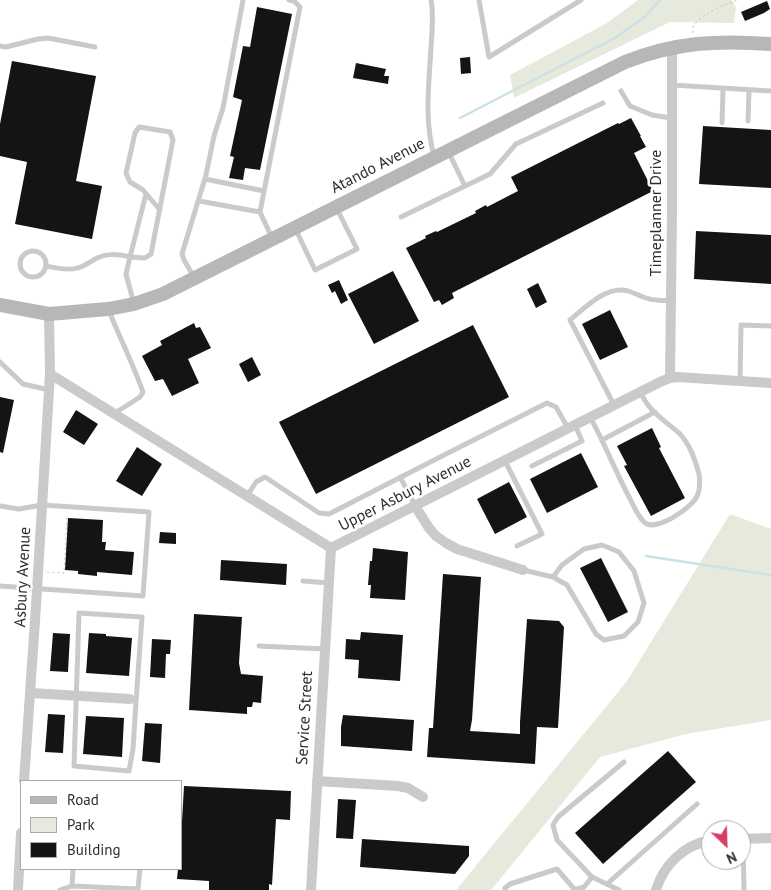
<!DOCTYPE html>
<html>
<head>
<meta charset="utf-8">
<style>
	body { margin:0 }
	#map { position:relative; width:771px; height:890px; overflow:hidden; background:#fff; font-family:"PT Sans",sans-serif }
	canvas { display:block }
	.legend { position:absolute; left:20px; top:780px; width:162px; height:90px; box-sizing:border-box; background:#fff; border:1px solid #ababab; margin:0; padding:6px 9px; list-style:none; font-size:15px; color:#2d2d2d }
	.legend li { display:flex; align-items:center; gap:10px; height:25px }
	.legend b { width:25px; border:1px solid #ababab }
	.north { position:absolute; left:701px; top:820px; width:50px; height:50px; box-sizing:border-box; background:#fff; border:1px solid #ababab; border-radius:50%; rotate:156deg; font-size:14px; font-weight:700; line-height:20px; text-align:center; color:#2d2d2d }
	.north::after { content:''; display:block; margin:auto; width:18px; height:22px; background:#d63e62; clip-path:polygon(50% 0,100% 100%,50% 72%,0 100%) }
</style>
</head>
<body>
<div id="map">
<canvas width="771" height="890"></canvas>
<ul class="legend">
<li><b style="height:6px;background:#b7b7b7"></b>Road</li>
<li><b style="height:14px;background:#e6eadc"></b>Park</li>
<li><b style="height:14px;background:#141414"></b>Building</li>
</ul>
<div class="north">N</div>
</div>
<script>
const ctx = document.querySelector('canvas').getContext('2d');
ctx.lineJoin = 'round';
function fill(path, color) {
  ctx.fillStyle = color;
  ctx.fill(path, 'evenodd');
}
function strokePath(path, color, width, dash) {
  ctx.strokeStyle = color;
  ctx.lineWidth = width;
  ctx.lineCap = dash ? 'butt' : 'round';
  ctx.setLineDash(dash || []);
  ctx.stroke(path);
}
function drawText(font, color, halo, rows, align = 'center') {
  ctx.font = font + ' "PT Sans",sans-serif';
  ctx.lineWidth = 5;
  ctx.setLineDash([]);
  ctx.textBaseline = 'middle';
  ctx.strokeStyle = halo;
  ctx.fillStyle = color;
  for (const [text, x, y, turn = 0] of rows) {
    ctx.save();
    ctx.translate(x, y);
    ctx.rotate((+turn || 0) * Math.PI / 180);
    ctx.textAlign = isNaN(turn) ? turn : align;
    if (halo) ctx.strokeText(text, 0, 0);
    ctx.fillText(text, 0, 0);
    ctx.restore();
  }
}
fill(new Path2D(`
	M638,0H732L736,8L734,23L670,22L514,98L510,75L607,23Z
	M730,514L771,529V720L686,734L600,757L491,890H456L627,681Z`), '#e6eadc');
strokePath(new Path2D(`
	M460,118L615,38L645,17L660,0
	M646,556L771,575`), '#cae1e8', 2.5);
fill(new Path2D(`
	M767,1L770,9L764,13L745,21L741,12Z
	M257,7L292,14L260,170L245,168L243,180L229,178L234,157L230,156L242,100L233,97L243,46L250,47Z
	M470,57L471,73L461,74L460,58Z
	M12,61L96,76L76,181L102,186L92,239L15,224L27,162L0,156V124Z
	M356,63L386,69L384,76H389L388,84L353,78Z
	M631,118L641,136H640L646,147L634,153L653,191L452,293L454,298L442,305L439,300L434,302L406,248L426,238L425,236L436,231L437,232L476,213L475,211L486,205L487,207L518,191L511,177L618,123L619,124Z
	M703,126L771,130V188L699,184Z
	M696,231L771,235V284L694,279Z
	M393,271L419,321L374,344L348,294Z
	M339,280L348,300L341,304L335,291L332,293L328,285Z
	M538,283L547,302L536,308L527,289Z
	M610,310L628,347L600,360L582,324Z
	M194,323L196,328L200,327L211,348L188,359L199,383L172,396L163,379L155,381L142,356L162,345L160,341Z
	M473,325L509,397L316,494L279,422Z
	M252,357L261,375L248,382L239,364Z
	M0,397L14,400L3,453L0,452Z
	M76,410L98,424L84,445L63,432Z
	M652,428L661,447L659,448L685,498L651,516L624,466L627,465L617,446Z
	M137,447L162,464L142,496L116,481Z
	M581,453L598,487L547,513L530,479Z
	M509,482L527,517L495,534L477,499Z
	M68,518L103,520L102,542H106L105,550L134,552L132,575L97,572V576L78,574V571L65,570Z
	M160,532L176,533V544L159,543Z
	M373,548L408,552L405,600L370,598L371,585H368L370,561H372Z
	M601,558L628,612L608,622L580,568Z
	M221,560L287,564L286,585L220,580Z
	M443,574L481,577L472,720L470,731L520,734V722L527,619L559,621L564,627L558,728L537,727L535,764L427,757L429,728H433Z
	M194,614L242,617L239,663L241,674L263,676L261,703L253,702L252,707H247V714L189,710Z
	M361,632L403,635L400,681L358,678L359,660L345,659L346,639L360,640Z
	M53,633L70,634L68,672L50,671Z
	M89,633L106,634V636L132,638L129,676L86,673Z
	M152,639L171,640L170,654H166L165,678L150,677Z
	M48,714L65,715L63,753L45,752Z
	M343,715L414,720L412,751L341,746V727Z
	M86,716L124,718L122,757L83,754Z
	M145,723L162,724L160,763L142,761Z
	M668,751L696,782L603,864L575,833Z
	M184,786L291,791L290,820L276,819L272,885L269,884V890H209V881L177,879L178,869H181V821H182Z
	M338,799L356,800L353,839L336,838Z
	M362,839L469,846V856L455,874L360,867Z`), '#141414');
strokePath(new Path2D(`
	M693,33V28C699,14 724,5 738,0
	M47,572L64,573L67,515`), '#cacaca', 1, [2.5, 2.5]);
strokePath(new Path2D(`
	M431,0C434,15 432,32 431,47C429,85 424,119 434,156
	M479,0L489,57L581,0
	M0,46L6,47L38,39L48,38L95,47
	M672,85L771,91
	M621,91L630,106L652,115L671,118
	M748,121L749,90
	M722,123L723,89
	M448,151L465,186L490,174L516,144L603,103
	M205,179L264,191
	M199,201L260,212
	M401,217L465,186
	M296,230L315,270L357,249L336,207
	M272,238L260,212L300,7L294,1L289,0
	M20 264a13 13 0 1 1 26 0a13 13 0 1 1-26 0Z
	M46,266C55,268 68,271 77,268C83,267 90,262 95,259C107,253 117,254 130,257L146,194
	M194,277L184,260L182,254L206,175L214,136L223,108L243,0
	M134,304L126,274L130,257L145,258L151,254L173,140L170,132L139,127L135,133L126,173L130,182L143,190L160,210
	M109,311C120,338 133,364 143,392L140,397L115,413
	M0,362L23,384L49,390
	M740,381L741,325L771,326
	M614,405L570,320C585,308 606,285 628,291C634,293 640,296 646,298C654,301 662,301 670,300
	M590,417C604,442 615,470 628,495C633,504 637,515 644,522C655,533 692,508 697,496C700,491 700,480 699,474C695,460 690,444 679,433C669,424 656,416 648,405C645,401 643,397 640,392
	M602,440L655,412
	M505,461L542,534L517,546
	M532,466L582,441L575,425
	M400,477L415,505
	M247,496L256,482L265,477L319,513L329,514L446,454L547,403L556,407L568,428
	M0,506L19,509L42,505L149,512L143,596L0,586
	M523,570L553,577L567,585L596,634L604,640L624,636L638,622L644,603L634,571L619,552L602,545L584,549L562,565L553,577
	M303,581L329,583
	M259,646L325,649
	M130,699L136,702L133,749L129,771L74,766L79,613L142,617L136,702
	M743,839L744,890
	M607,884L697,804
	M72,886L73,869
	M60,890L72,886L138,889L140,869
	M505,890V888L510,884L557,869L575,890
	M574,890L584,887L592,877
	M619,890L592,877L557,840L553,825L558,817L624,762`), '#cacaca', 5);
strokePath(new Path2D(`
	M49,314L50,374L331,548L660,382L670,378L677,377L771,383
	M670,378L672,213V48
	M415,506L429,528L436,536L446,543L457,549L523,570
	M31,693L130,699
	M24,781L36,606L50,374
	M317,781L398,786L408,788L423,797
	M741,839L771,838
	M18,890L21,833
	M311,890L331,548
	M656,890C664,864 684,845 711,840`), '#cacaca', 10);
strokePath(new Path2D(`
	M0,305L49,314L108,309L134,304L163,294L625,62C676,42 717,40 771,44`), '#b7b7b7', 14);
drawText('16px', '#2d2d2d', '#fff', [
	["Atando Avenue",378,166,-27],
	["Timeplanner Drive",656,213,-90],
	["Upper Asbury Avenue",405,494,-27],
	["Asbury Avenue",23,577,-87],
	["Service Street",305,718,-87]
]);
</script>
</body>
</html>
